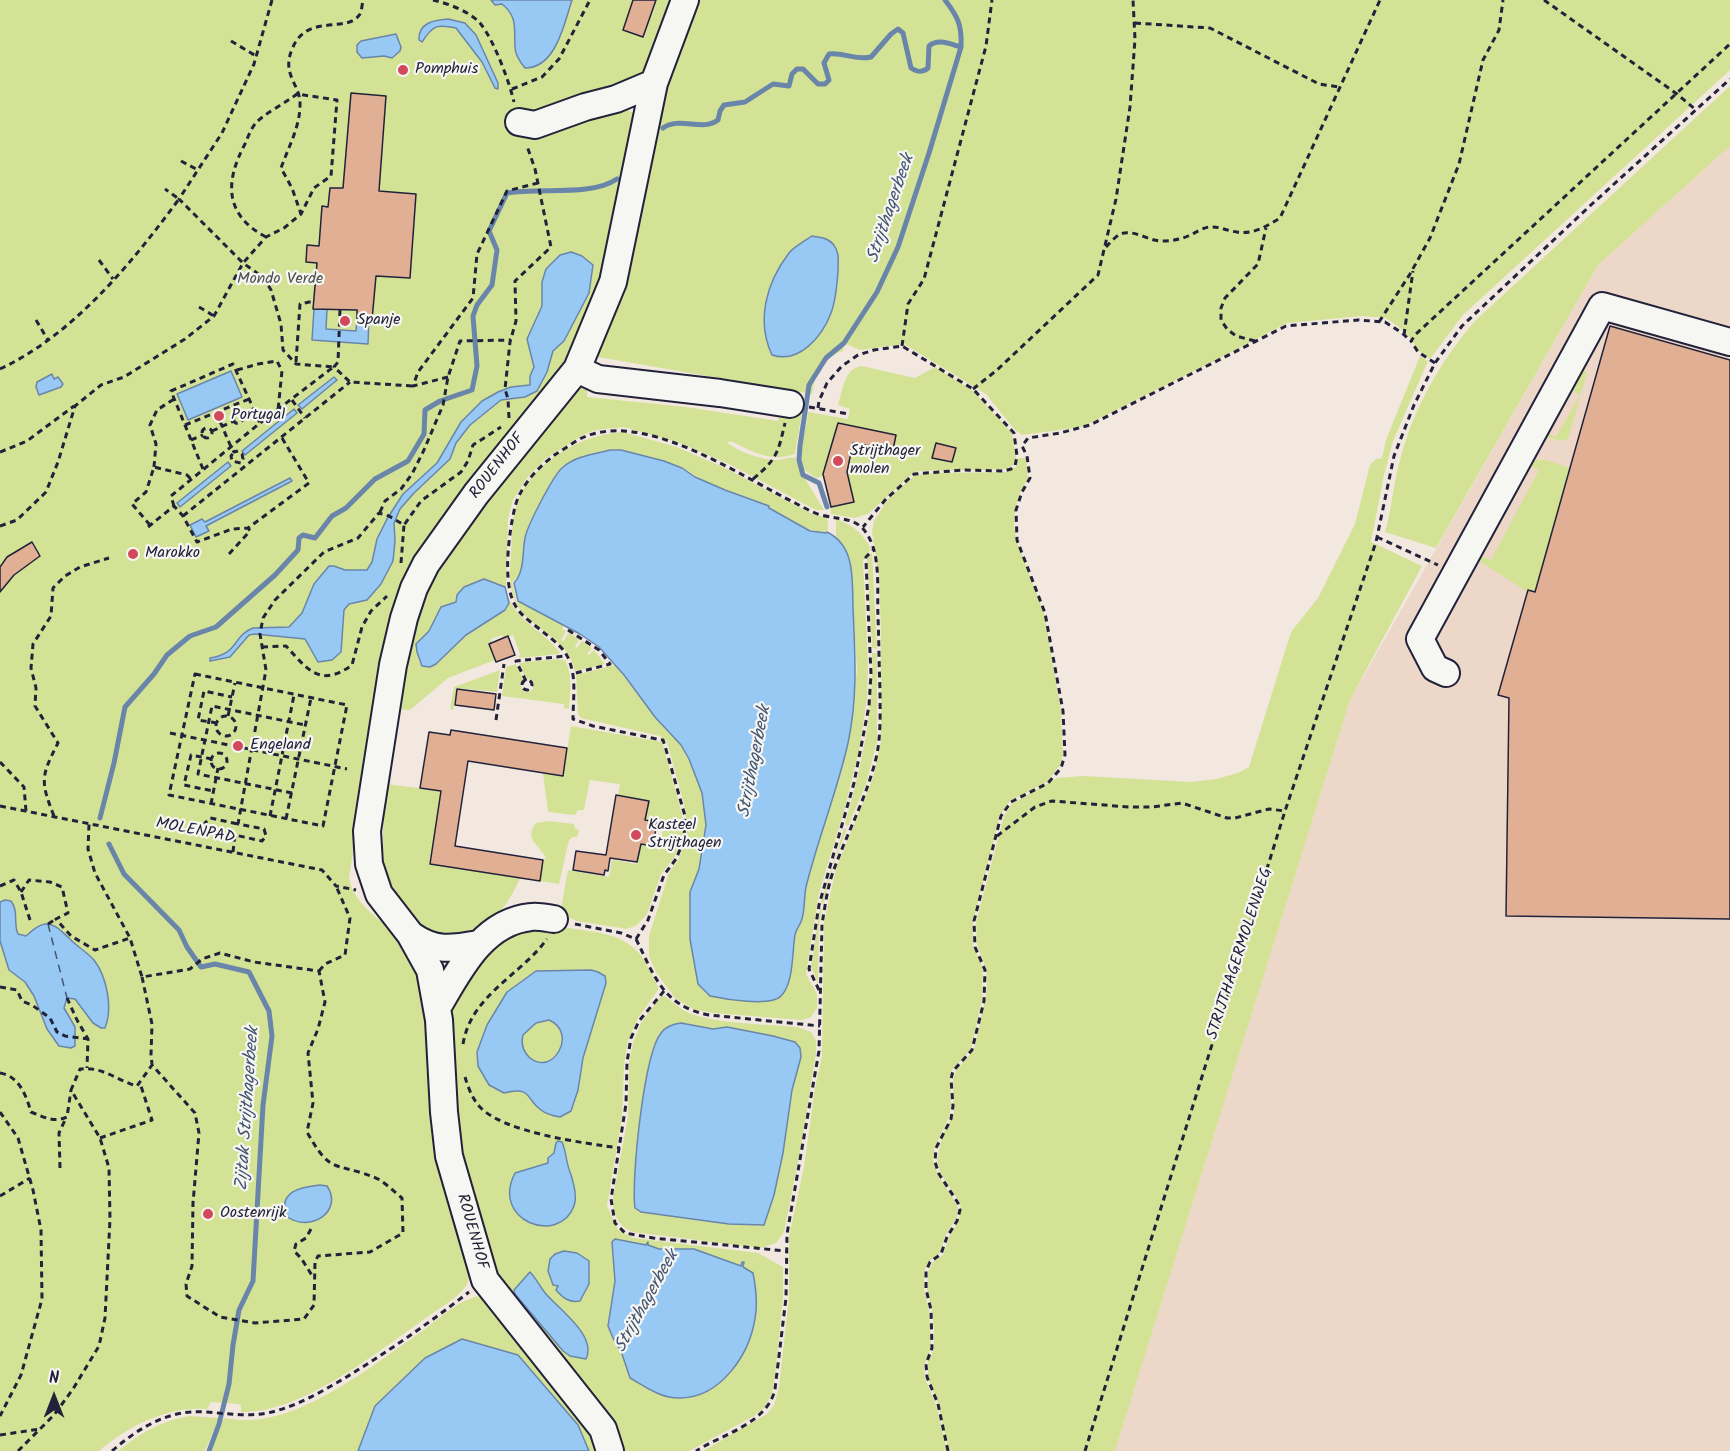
<!DOCTYPE html>
<html>
<head>
<meta charset="utf-8">
<style>
	body { margin:0 }
	#map { position:relative; width:1730px; height:1451px; overflow:hidden; background:#f2e8df; font-family:Kalam,sans-serif }
	canvas { display:block }
	.north { position:absolute; left:24px; top:1367px; width:60px; height:60px; -webkit-text-stroke:4px #f6f6f2; paint-order:stroke; rotate:0deg; font-size:16px; font-weight:700; line-height:24px; text-align:center; color:#22223b }
	.north::after { content:''; display:block; margin:auto; width:21px; height:27px; background:#22223b; clip-path:polygon(50% 0,100% 100%,50% 72%,0 100%) }
</style>
</head>
<body>
<div id="map">
<canvas width="1730" height="1451"></canvas>
<div class="north">N</div>
</div>
<script>
const ctx = document.querySelector('canvas').getContext('2d');
ctx.lineJoin = 'round';
function fill(path, color) {
  ctx.fillStyle = color;
  ctx.fill(path, 'evenodd');
}
function strokePath(path, color, width, dash) {
  ctx.strokeStyle = color;
  ctx.lineWidth = width;
  ctx.lineCap = dash ? 'butt' : 'round';
  ctx.setLineDash(dash || []);
  ctx.stroke(path);
}
function drawText(font, color, halo, rows, align = 'center') {
  ctx.font = font + ' Kalam,sans-serif';
  ctx.lineWidth = 4.5;
  ctx.setLineDash([]);
  ctx.textBaseline = 'middle';
  ctx.strokeStyle = halo;
  ctx.fillStyle = color;
  for (const [text, x, y, turn = 0] of rows) {
    ctx.save();
    ctx.translate(x, y);
    ctx.rotate((+turn || 0) * Math.PI / 180);
    ctx.textAlign = isNaN(turn) ? turn : align;
    if (halo) ctx.strokeText(text, 0, 0);
    ctx.fillText(text, 0, 0);
    ctx.restore();
  }
}
fill(new Path2D(`
	M1730,146V1451H1115L1350,700L1598,265Z`), '#edd7c8');
fill(new Path2D(`
	M0,0H675L646,74L618,106L634,113L636,137L604,277L569,366L428,547L377,697L349,878C354,905 380,918 397,936C404,944 410,955 416,964L471,1264C470,1271 470,1279 466,1286C458,1298 435,1311 423,1320C376,1353 300,1414 241,1412V1405L239,1404L211,1402L207,1409C168,1406 129,1425 99,1451H0Z
	M693,0H1730V70L1463,315L1430,359L1418,350L1411,339L1400,328L1386,318L1362,316L1287,323L1216,360L1082,427L1022,435L1015,430L986,394L904,344L860,350L844,343L843,351C816,361 818,367 812,394L592,356L652,129Z
	M1730,86V146L1598,265L1436,548L1385,532C1392,509 1393,484 1400,460C1414,407 1441,360 1476,320Z
	M1420,356L1428,361L1393,441L1384,475L1371,542L1422,566L1350,700L1115,1451H949L938,1404L928,1378V1363L934,1349V1329L932,1310L927,1289L928,1272L932,1263L943,1255L949,1237L958,1222L961,1210L960,1203L941,1174L937,1160L942,1136L954,1113L953,1079L957,1069L974,1050L985,1001L987,985L986,968L977,945L976,922L1004,816L1012,804L1057,778L1083,776L1191,782L1216,779L1238,773L1249,767L1291,632L1318,598L1355,524L1370,465L1376,459L1382,458L1386,440Z
	M862,366L915,378L935,367L972,390L1012,433L1016,458L1013,465L1006,469L919,471L913,473L868,514L854,518L831,514L830,507L854,502L847,472L853,443L893,450L896,435L838,423L823,476L816,478L803,469C798,453 807,429 808,412L848,419L850,409L838,405C843,390 844,368 862,366Z
	M1582,368L1587,373L1568,439L1562,441L1546,437L1544,431L1556,437L1580,395L1568,387Z
	M587,385V397L686,407L778,421L781,407L802,411L795,454C769,463 753,451 730,441L727,443C740,452 761,460 777,460C783,460 789,457 795,457L799,469L824,510H816L729,464L680,443L624,427L596,430L585,434L545,459L527,478L513,500L508,519L506,590C500,581 488,581 477,581C465,592 463,582 456,602L441,607L429,631L420,639L416,648L419,662L440,661L466,635L501,613L509,603L508,596C517,622 546,632 560,653L559,654L519,658L520,654L513,635L503,638L502,635L491,639L492,642L489,644L495,660L448,678L410,710L394,709L401,649L431,568L578,386Z
	M623,432L677,447L727,469L814,515L827,517L828,529L826,533C802,531 785,516 765,505C749,497 730,492 714,485C702,480 693,474 682,468C670,461 656,460 643,457C635,455 629,451 621,450C607,447 572,458 561,468C552,478 528,523 525,536C522,552 526,573 512,582L516,601L564,625L562,629L566,631L561,640L564,641L568,633L579,639L575,647L577,648L582,641L592,648L587,654L589,655L594,650L605,664L575,671C568,637 531,631 516,603C508,588 510,570 511,553C512,538 511,522 516,507C529,464 580,434 623,432Z
	M1018,458H1026L1028,478L1020,493L1015,509L1014,525L1016,540L1044,613L1061,711L1063,755L1060,765L1048,781L1010,801L1000,815L973,921V947L981,962L983,972L982,1000L971,1049L952,1070L950,1077L951,1105L949,1117L935,1147L933,1160L938,1175L957,1205L958,1210L956,1219L945,1236L940,1253L928,1262L924,1272V1289L929,1311L931,1348L924,1366L925,1379L936,1405L947,1451H703L767,1414L774,1405L779,1387L789,1297V1236L804,1167L815,1088L822,1055L824,922L836,869L873,778L881,741V633L879,577L872,531L874,521L889,498L915,475L936,473L1007,472L1016,467Z
	M1537,460H1546L1570,468L1534,596L1473,557L1475,554L1491,560L1539,470L1527,464Z
	M836,519C854,526 862,532 871,549L863,560L868,665L867,698L859,751L844,811L819,893L806,974L817,994V1008L811,1017L802,1020L713,1013L693,1009L675,998L656,972L649,956V936L669,873L678,860L683,848L687,826L684,804L667,742L660,736L581,718L578,714L576,675L615,665L655,717L681,745L697,777L702,793L705,815V836L698,874L690,892V939L698,984L706,994L715,997L763,1001H771L782,996L793,960L795,935L802,919L808,878L840,772L852,715L857,670L853,605V579L850,560L836,536Z
	M872,552L877,649L872,648L867,559Z
	M872,653H877V742L866,784L848,826L845,824C861,769 874,711 872,653Z
	M558,659L565,660C573,675 570,693 569,709L564,708V704L502,696L506,667L516,664L523,679L520,684L524,692H529L533,689L534,684L531,679H526L519,663Z
	M500,670L497,692L457,688L453,710L450,709L454,687Z
	M571,726L662,742L682,814L683,836L674,858L661,874L647,914L637,925L627,929L577,921L563,915L561,909L568,870L609,877L612,860L637,864L641,844L659,848L664,823L646,819L648,801L618,796L620,784L590,780L584,810H578L575,815L548,812L543,773L563,776Z
	M386,784L441,791L430,864L520,878C510,901 496,922 473,934C468,936 461,935 455,936C451,936 445,937 441,936C414,932 393,897 386,872C380,849 385,809 386,784Z
	M549,821L574,824L575,829L579,830L577,837H573L569,840L559,884L540,881L543,860L546,858C540,845 523,840 536,823Z
	M844,828L847,829L833,865L823,904L821,903Z
	M820,908H822L819,926L818,983L811,967Z
	M563,927C591,932 625,932 642,957C648,966 653,977 658,987V990L638,1018L628,1040L624,1065L622,1117L607,1206L618,1230L634,1238L758,1253L783,1267V1298L775,1376L772,1393L764,1408L754,1416L689,1451H618L497,1285L457,1160L446,1018L465,973L513,931ZM591,970L605,976L606,983L583,1058L574,1106L534,1103C530,1094 523,1091 513,1091L477,1052L487,1025L507,992L525,978L537,971ZM558,1141L563,1145L566,1151C570,1175 583,1199 563,1220L509,1190L516,1173L548,1163V1158L554,1153V1149ZM615,1239L646,1245L648,1242V1245L659,1249H694L741,1266L744,1263L743,1267C747,1274 755,1283 756,1291C764,1335 729,1397 681,1398C661,1399 646,1387 630,1378L621,1351L613,1338L608,1326L615,1281L612,1248ZM568,1251L577,1253L590,1263C590,1276 589,1286 583,1297L568,1301L557,1290L558,1286L551,1283L548,1271L550,1259ZM534,1276C537,1281 541,1287 545,1293C558,1310 597,1334 586,1359L535,1317L515,1294Z
	M662,995C672,999 678,1009 689,1013C718,1024 765,1024 797,1027L811,1032L816,1041V1053L802,1141L784,1232L776,1243L761,1248L633,1232C618,1227 612,1212 613,1197L628,1117L629,1062L633,1043L641,1023ZM686,1023L713,1029L727,1027L773,1036L792,1041L800,1048L801,1057L792,1090L783,1153L774,1195L764,1225L729,1224L642,1212L635,1208C632,1178 644,1056 660,1033C666,1026 676,1025 686,1023Z
	M549,1020C579,1033 552,1078 529,1057C523,1051 521,1043 523,1035L536,1023Z
	M480,1296H486L606,1451H589L578,1425L375,1406L358,1451H210L224,1418C236,1420 248,1421 261,1419C317,1411 379,1361 425,1329C441,1317 460,1299 480,1296Z
	M189,1416L219,1418L205,1451H118C140,1433 161,1421 189,1416Z`), '#d4e295');
const water = new Path2D(`
	M491,0H572C564,24 556,68 525,68C520,62 515,55 515,47C514,29 518,17 502,4L495,5Z
	M448,19L465,23L476,35L498,83V89L495,88L482,62L456,28C437,24 433,25 422,42L419,40C418,23 434,20 448,19Z
	M396,34L401,47L400,51L392,58L384,56L362,58L357,52V45L361,41Z
	M812,236C819,237 828,238 833,244C840,252 838,261 838,271C837,285 836,300 831,313C822,337 799,364 772,355C756,321 766,283 789,253C795,246 805,241 812,236Z
	M571,252L582,256L593,265L589,293L564,341L553,351L547,372L537,391L525,397L501,400L470,425L456,443L450,459L414,493L400,509L394,523L395,541L393,561L381,584L367,600L349,604L344,610L341,652L332,660L318,662L305,639L255,634L249,635L230,657L210,661V658C240,653 232,636 253,628L289,627L302,613L314,584L329,566H334L345,570H367L372,562L377,539L387,519L403,494L437,463L461,422L482,401L498,392L511,387L530,385V376L534,367L527,339L542,306V282L546,269L560,255Z
	M314,309H327L326,329L356,331L357,318L369,319L368,344L312,340Z
	M231,371L242,397L188,420L177,394Z
	M52,374L54,379L58,377L63,384L61,387L39,395L36,387L37,382Z
	M334,377L337,380L302,409L298,405Z
	M294,409L297,413L245,455L242,451Z
	M610,450H621L664,461L682,468L695,477L725,490L769,506V508L810,531L826,533L827,532C856,546 852,580 853,608C855,654 858,697 848,743C837,792 818,838 806,887C804,897 805,908 802,919C801,924 796,929 795,935C792,952 794,983 781,996C771,1007 724,999 710,996L698,984L690,939V892L699,869L706,825L702,793L689,759L681,745L655,717L624,675L599,647L580,634L518,601L514,583C525,571 522,553 525,538C527,526 553,476 562,468C575,456 594,454 610,450Z
	M228,462L231,466L180,507L177,503Z
	M290,478L292,481L206,526L209,531L196,537L190,525L202,519L205,522Z
	M484,579L505,587L509,603L505,610L466,635L436,664L430,667L422,666L417,652L416,644L429,631L441,607L456,602L457,595L464,587Z
	M5,900L11,901C19,911 13,923 18,934L26,936C32,931 37,925 45,924C55,923 62,932 69,938C76,946 87,952 94,960C107,977 113,1008 105,1028H101L93,1023L75,999L67,998L64,1008L75,1027V1046L71,1048L59,1046L47,1029L34,996L25,982L9,970L0,941V902Z
	M591,970L598,972L605,976L606,983L583,1058L578,1090L571,1111L560,1117C554,1116 546,1114 541,1110C525,1099 533,1086 504,1093L489,1085L478,1066L477,1052L487,1025L507,992L536,971ZM549,1020C579,1033 552,1078 529,1057C523,1051 521,1043 523,1035L536,1023Z
	M681,1023L713,1029L727,1027L773,1036L795,1042L800,1048L801,1057L792,1090L783,1153L774,1195L764,1225L729,1224L641,1212L635,1208C631,1179 644,1054 661,1033C666,1026 673,1024 681,1023Z
	M558,1141L562,1142C566,1151 566,1160 569,1169C573,1180 578,1195 574,1206C559,1246 490,1221 515,1173L548,1163V1158L554,1153L556,1143Z
	M320,1185L327,1186C344,1211 310,1234 286,1216C278,1191 301,1187 320,1185Z
	M615,1239L646,1245L648,1242V1245L659,1249H694L741,1266L742,1262H744L743,1267L753,1273C756,1288 758,1303 755,1319C749,1355 721,1397 681,1398C661,1399 646,1387 630,1378L621,1351L613,1338L608,1326L615,1281L612,1242Z
	M564,1251L577,1253L589,1261V1284L580,1301C569,1303 563,1298 556,1290L558,1286L553,1285L548,1271L550,1259L555,1254Z
	M530,1272C536,1278 540,1287 546,1294C560,1310 597,1336 586,1359L570,1356L563,1351L515,1294L514,1290Z
	M462,1339L518,1355L578,1425L589,1451H358L375,1406L425,1358Z`);
fill(water, '#98c8f4');
strokePath(water, '#6986aa', 1.5);
strokePath(new Path2D(`
	M663,128C680,116 702,132 718,120L720,111L724,105L745,102L773,84L789,86L792,74L797,69H803L818,84H825L829,80L824,63L829,54C844,52 856,61 871,57L891,34L898,29L903,33L911,68C917,72 922,73 928,68L929,46C938,38 950,44 961,47
	M827,507L819,483L803,475L799,460L800,446L809,385L826,358L844,343L877,292L898,247L929,153L961,47C962,25 958,17 945,0
	M100,818L114,763L125,707L154,674L167,655L190,636L216,627L275,575L298,550L299,538L303,535L315,538L332,516L346,508L375,479L408,461L424,434L425,410L440,401L472,390L477,366L473,316L477,305L492,285L497,250L489,231L507,193C541,187 590,197 617,179
	M109,844L124,874L179,930L187,947L201,967L215,964L249,972L269,1011L272,1036L263,1105L253,1281L239,1310L233,1345L229,1384L219,1424L209,1451`), '#6986aa', 5);
strokePath(new Path2D(`
	M48,924L67,998`), '#455472', 1.5, [8, 6]);
const building = new Path2D(`
	M633,0H656L643,37L623,30Z
	M351,93L386,96L379,191L416,194L410,278L376,276L372,320L357,318V310L313,309L317,263L306,262L307,245L319,246L322,206L328,207L330,188H343Z
	M1610,326L1730,360V919L1506,916L1509,698L1498,695L1528,590L1535,592Z
	M838,423L896,435L893,450L853,443L847,472L854,502L831,507L823,474Z
	M936,443L956,448L952,462L932,458Z
	M32,542L40,556L14,575L0,592V567L7,557Z
	M508,636L515,655L496,662L489,644Z
	M457,689L496,694L494,710L455,705Z
	M451,730L567,748L563,776L468,761L455,846L543,860L540,881L430,864L441,791L420,788L429,732L450,735Z
	M616,795L649,801L645,820L657,822L653,846L641,844L637,862L610,858L608,871L605,870L604,875L573,870L576,851L606,855Z`);
fill(building, '#e1af93');
strokePath(building, '#22223b', 1.5);
const minor = new Path2D(`
	M519,122L535,125L585,107L616,99L654,83
	M577,369L598,379L720,393L790,404
	M1446,673L1435,668L1420,639L1602,306L1730,342
	M411,935C435,952 451,949 479,944
	M437,1008C459,971 482,922 531,917C538,916 547,918 554,919
	M610,1451L603,1429L485,1280L449,1156L444,1112L439,1020L430,970L410,934L379,894L369,864L367,831L393,665L404,618L414,588L426,564L476,494L577,369L613,282L654,83L685,0`);
strokePath(minor, '#22223b', 30);
strokePath(new Path2D(`
	M272,0L254,64L222,133L179,199L243,263L264,278L271,290L281,324L283,350L296,364L334,367
	M433,0C449,4 469,11 480,23C494,40 509,81 514,102
	M1544,0L1677,94L1696,110
	M1135,23L1210,28L1319,84L1339,87
	M231,41L256,56
	M512,89L542,77L559,59L590,0
	M181,161L198,170
	M266,237C224,215 225,181 245,144C248,137 251,128 256,123C262,115 287,102 297,94L337,100L331,176L314,188L301,214
	M1106,247C1111,242 1117,234 1124,233C1136,231 1148,240 1160,241C1170,241 1179,240 1188,236C1195,233 1202,228 1209,227C1219,226 1227,231 1237,232C1253,235 1267,226 1280,218L1380,0
	M99,260L113,279
	M199,307L214,316
	M340,310L338,362L334,367L350,382L413,386
	M36,320L48,340
	M1379,322L1410,274L1430,238L1459,164L1483,60L1499,30L1503,0
	M1404,335L1413,271
	M1255,341L1236,336L1227,329L1221,320V308L1225,298L1258,264L1266,228
	M902,346L908,304L924,279L986,46L992,0
	M296,362L300,304L314,301
	M1435,363L1418,352L1411,341L1416,334L1730,44
	M0,369C73,335 132,263 179,199L165,189
	M237,370L258,364L277,361L282,371L278,410
	M448,377L413,386L418,372L473,298L477,254L507,191L538,183
	M973,389L997,370L1098,275L1116,199L1130,107L1135,39L1133,0
	M292,400L305,418
	M809,407L849,414
	M818,408L819,401L827,383L842,366L858,355L874,350L902,346L973,389L1014,433L1017,456L1015,466L1011,469L1004,471L964,470L914,474L886,499L863,527
	M216,412L231,447L234,452L238,451L242,454L243,459L241,463L232,461L231,456L234,452
	M233.5 419a4.5 4.5 0 1 1 9 0a4.5 4.5 0 1 1-9 0Z
	M243,417L254,413
	M509,418L508,399L505,389L510,342L516,321L515,281L551,247L535,169L527,146
	M185,425L249,399
	M202 433a5 5 0 1 1 10 0a5 5 0 1 1-10 0Z
	M212,431L234,421
	M191,440L203,435
	M0,452L27,441L74,406
	M154,467L156,444L150,425L157,410L174,399
	M203,469L171,391L233,364L260,423
	M753,479C777,459 778,453 785,423
	M174,506L171,496L260,423L332,368
	M380,512L385,501L401,489L412,474L424,450L443,405L448,377L460,341L511,340
	M183,516L350,382
	M150,525L132,504L146,492L154,467L187,475L192,480
	M0,526L17,520L46,492L58,462L75,406L101,385L124,377L185,339L214,316L243,263L266,237L284,228L301,214L292,188L281,168C288,148 300,127 300,105C301,84 280,75 293,47C308,13 348,34 360,14C362,10 362,4 363,0
	M148,527L174,506L183,516L197,542L232,529L248,528L309,483L282,438
	M1377,537L1438,565
	M229,554L250,531L248,528
	M401,563L404,525
	M568,630L599,650L610,664L572,674
	M262,647L286,646C308,670 320,688 352,665L362,627L371,611L387,596
	M195,674L347,705L323,826L169,795Z
	M522 685a5 5 0 1 1 10 0a5 5 0 1 1-10 0Z
	M526,681L516,661L566,656
	M228,716L235,683
	M216 726a10 10 0 1 1 20 0a10 10 0 1 1-20 0Z
	M496,720L504,664
	M217,723L198,720L204,691L232,697
	M170,733L347,769
	M211 761a8 8 0 1 1 16 0a8 8 0 1 1-16 0Z
	M212,759L191,755L184,785L213,791
	M0,762L24,787L26,811
	M292,793L198,774L212,706L305,725
	M211,804L218,768
	M0,806L322,870L336,886L356,890
	M54,816C40,781 41,776 58,743L35,706L36,688L31,668L33,644L51,616L53,588L65,576L80,567L109,558
	M270,816L294,695
	M286,819L311,698
	M235,835L209,830L205,823L210,818L238,824
	M997,836L1035,807L1052,801L1129,807H1152L1182,803L1227,818H1235L1269,809L1285,811
	M233,852L235,835L262,841L266,836L264,829L238,824L266,670L260,634L263,618L275,600L324,552L358,538L379,513L389,516L404,525L421,501L461,472L468,461L473,445L501,427
	M0,886L14,880L21,892L31,923
	M21,892L29,880L50,882L62,887L68,913L56,919L71,936L95,950L130,938
	M48,924L56,919
	M575,924L621,933L636,939C655,977 663,1006 709,1015L820,1026
	M636,939L648,920L664,875L676,859L684,840L685,816L665,746L663,740L657,739L593,726L573,719C573,702 576,682 571,666C567,649 554,641 542,631C532,623 521,616 515,605C502,583 509,531 515,507C520,486 539,466 556,454C568,447 579,437 593,434C654,416 744,478 797,504C805,508 813,513 821,515C845,521 861,516 872,544C880,565 877,594 878,617C879,642 879,666 880,691C880,711 881,733 877,754C868,795 847,833 833,872C827,889 825,907 822,924L819,1051L787,1234L786,1298L775,1389C768,1423 723,1434 696,1451
	M319,971L325,964L345,955L350,918L336,886
	M142,977L152,1024L151,1055L152,1064
	M0,987L17,990L22,1001L32,1005L50,1018L57,1032L65,1036L88,1039
	M819,990L809,969L819,905L854,783L869,706L871,674L866,561V557L874,549
	M664,991L639,1021L631,1038L627,1062L626,1104L611,1199L615,1223L625,1233L653,1238L786,1251
	M67,998L77,1020L88,1039L87,1068
	M463,1044C471,995 520,976 547,939
	M0,1073C19,1076 26,1095 31,1112C44,1117 54,1123 67,1117L71,1090
	M465,1077C468,1087 472,1098 479,1106C503,1133 584,1143 620,1148
	M0,1112L18,1138L33,1190L41,1230L42,1299L21,1375L0,1416
	M100,1138L152,1120L140,1083
	M60,1168L59,1133L66,1118
	M0,1196L30,1178
	M311,1229L306,1238L296,1244L294,1251L301,1258L313,1277
	M0,1435L40,1429
	M18,1451L54,1415L73,1389L99,1346L105,1318L110,1219L109,1168L100,1138L71,1090L80,1069C102,1066 118,1081 137,1086L152,1065L195,1113L199,1133L193,1203L192,1266L186,1284L187,1296L220,1317L255,1323L304,1319L314,1305L315,1262L318,1256L370,1252L403,1233L402,1198C393,1191 382,1179 371,1176C332,1162 330,1173 307,1132L313,1103L308,1053L318,1029L325,1002L319,971L254,962L220,953L202,959L190,969L142,977L130,938L95,873L88,849L89,824
	M112,1451C140,1427 169,1409 207,1412C232,1414 254,1418 279,1410C305,1402 330,1387 353,1373C393,1348 432,1321 469,1292
	M948,1451L938,1404L927,1377L926,1364L932,1348L931,1310L926,1289V1271L930,1262L941,1254L947,1237L957,1221L960,1210L958,1203L939,1174L935,1162L936,1148L951,1119L953,1106L951,1079L953,1071L972,1050L984,1001L985,970L975,947L974,921L1001,816L1011,802L1048,783L1061,768L1065,755L1063,711L1045,613L1017,540L1016,510L1022,492L1030,478L1027,456L1022,446L1028,438L1060,433L1090,425L1286,326L1358,320L1385,322L1402,333L1411,341
	M1085,1451L1285,811L1376,542L1394,456L1414,405L1435,363L1462,326L1592,204L1730,79`), '#22223b', 3, [6, 4.5]);
strokePath(minor, '#f6f6f2', 26);
for (const [x, y, r, color] of [
	[403,70,6,"#d1495b"],
	[345,321,6,"#d1495b"],
	[219,416,6,"#d1495b"],
	[838,461,6,"#d1495b"],
	[133,554,6,"#d1495b"],
	[238,746,6,"#d1495b"],
	[636,835,6,"#d1495b"],
	[208,1214,6,"#d1495b"]
]) {
  const dot = new Path2D();
  dot.arc(x, y, r, 0, 2 * Math.PI);
  ctx.fillStyle = color;
  ctx.fill(dot);
  strokePath(dot, '#f6f6f2', 2);
}
drawText('16px', '#22223b', '#f6f6f2', [
	["Pomphuis",415,70],
	["Spanje",357,321],
	["Portugal",231,416],
	["Strijthager",850,452],
	["molen",850,470],
	["Marokko",145,554],
	["Engeland",250,746],
	["Kasteel",648,826],
	["Strijthagen",648,844],
	["Oostenrijk",220,1214]
], 'left');
drawText('16px', '#4e5252', '#f6f6f2', [
	["Mondo Verde",280,280]
]);
drawText('16px', '#22223b', '#f6f6f2', [
	["ROUENHOF",498,467,-52],
	["MOLENPAD",195,832,11],
	["STRIJTHAGERMOLENWEG",1241,954,-72],
	["ROUENHOF",471,1232,74]
]);
drawText('italic 18px', '#455472', '#f6f6f2', [
	["Strijthagerbeek",892,209,-71],
	["Strijthagerbeek",756,762,-79],
	["Zijtak Strijthagerbeek",249,1109,-86],
	["Strijthagerbeek",648,1302,-61]
]);
</script>
</body>
</html>
